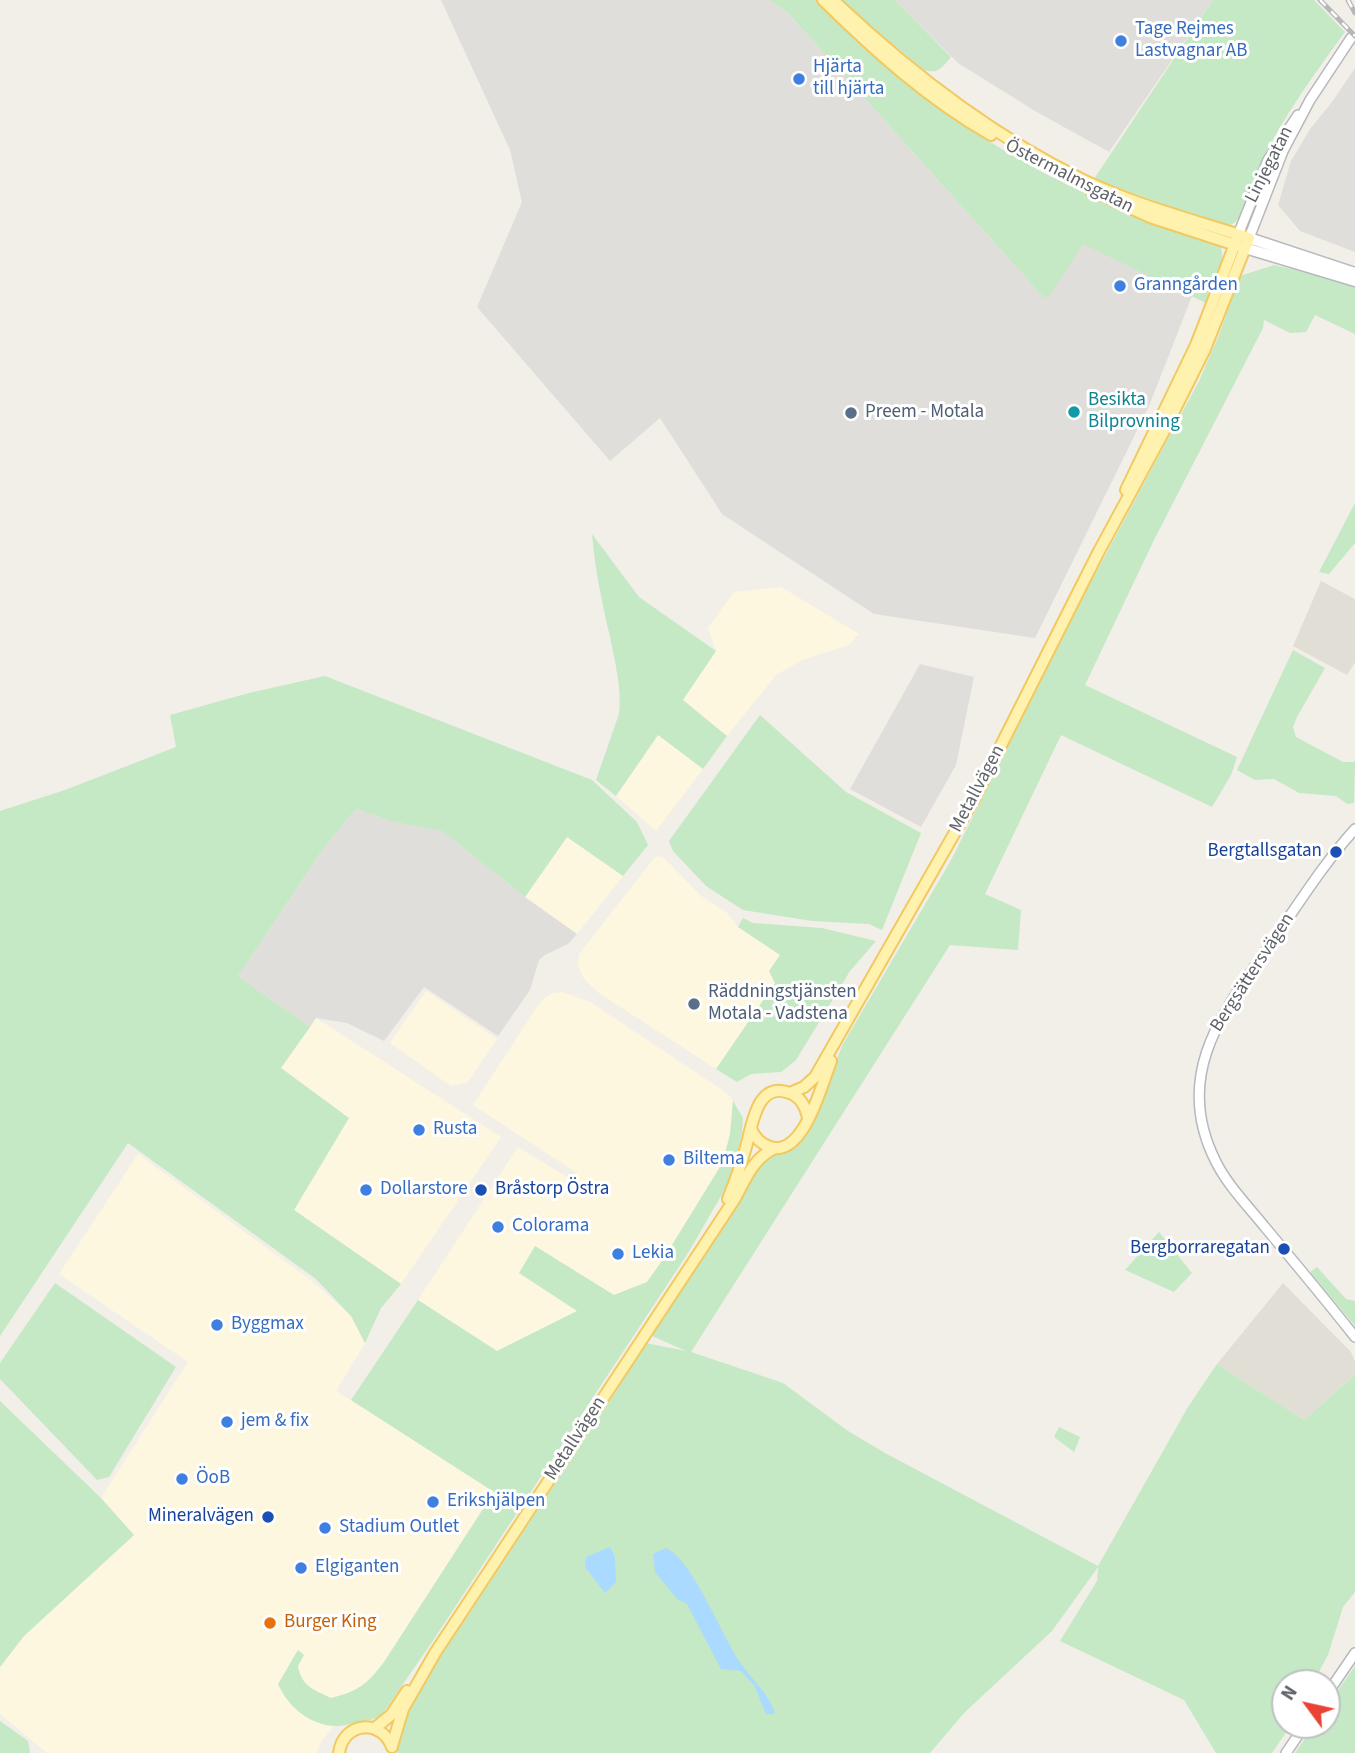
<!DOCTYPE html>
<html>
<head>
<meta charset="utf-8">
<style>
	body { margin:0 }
	#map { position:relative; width:1355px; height:1753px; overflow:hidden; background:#f1efe8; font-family:"Source Sans 3",sans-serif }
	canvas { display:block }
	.north { position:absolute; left:1271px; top:1669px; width:70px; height:70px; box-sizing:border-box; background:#fff; border:2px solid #bfc1c3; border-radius:50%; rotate:303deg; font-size:19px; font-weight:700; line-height:28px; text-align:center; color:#5f6368 }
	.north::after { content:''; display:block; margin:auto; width:24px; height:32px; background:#ea4335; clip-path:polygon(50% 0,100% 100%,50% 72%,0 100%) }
</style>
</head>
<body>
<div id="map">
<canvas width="1355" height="1753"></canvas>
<div class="north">N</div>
</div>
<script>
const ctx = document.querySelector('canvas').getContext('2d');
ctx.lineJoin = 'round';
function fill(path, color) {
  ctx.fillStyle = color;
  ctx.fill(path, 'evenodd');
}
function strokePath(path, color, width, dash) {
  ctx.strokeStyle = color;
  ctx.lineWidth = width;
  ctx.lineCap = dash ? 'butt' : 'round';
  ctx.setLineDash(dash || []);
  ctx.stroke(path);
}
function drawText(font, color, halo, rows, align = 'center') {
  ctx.font = font + ' "Source Sans 3",sans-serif';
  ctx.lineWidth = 6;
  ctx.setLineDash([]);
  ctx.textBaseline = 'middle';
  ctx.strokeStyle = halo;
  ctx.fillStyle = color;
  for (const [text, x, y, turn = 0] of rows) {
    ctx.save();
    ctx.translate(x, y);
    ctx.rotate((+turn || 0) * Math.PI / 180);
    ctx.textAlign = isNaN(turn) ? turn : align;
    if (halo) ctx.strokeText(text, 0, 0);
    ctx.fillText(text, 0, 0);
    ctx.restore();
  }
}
fill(new Path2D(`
	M781,587L859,634L849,645L802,660L776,675L727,736L682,701L716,651L708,628L734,592Z
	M658,735L703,769L656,831L616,796Z
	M567,837L623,876L577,934L525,897Z
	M656,856L663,857L701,896L726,912L738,927L780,955L775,983L716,1069L599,993L584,979L578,965L579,954Z
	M426,991L497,1039L467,1083L451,1086L390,1043Z
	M563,992L590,1002L728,1094L733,1101L730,1134L723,1162L664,1258L647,1282L614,1295L519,1273L578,1311L497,1351L418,1300L518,1147L572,1180L577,1173L473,1105L537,1007L543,999L553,993Z
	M316,1018L501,1137L401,1284L294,1210L348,1118L281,1068Z
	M138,1154L313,1282L351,1316L365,1343L336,1391L494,1492L384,1662L321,1742L316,1753H47L0,1714V1667L24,1636L134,1535L101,1498L188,1362L59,1274Z`), '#fef7e0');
fill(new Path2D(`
	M441,0H769L788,13L1045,299L1051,294L1083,243L1192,296L1149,406L1035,638L874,614L722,514L660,418L610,461L477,307L522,202L510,150Z
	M895,0H1213L1109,152L1035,111L958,63Z
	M1355,68V252L1300,231L1278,205L1291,161L1310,129L1332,102Z
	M920,664L974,677L956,765L921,827L850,789Z
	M356,809L394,822L442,831L525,897L577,934L568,944L545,955L539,960L530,990L498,1036L424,987L384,1041L347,1023L316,1018L310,1027L238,976L323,849Z`), '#e0deda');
fill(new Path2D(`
	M1321,581L1355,599V662L1347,675L1293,646Z
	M1283,1283L1351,1352L1355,1361V1375L1304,1420L1217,1364Z`), '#e1ded6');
fill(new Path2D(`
	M769,0H816C872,54 933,107 1000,148C1067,189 1140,219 1215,243L1221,247L1223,260L1208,304L1083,244L1051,294L1045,299L788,13Z
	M839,0H895L951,57C942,68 938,74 924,70Z
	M1213,0H1314L1345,32C1315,73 1282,118 1260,165C1252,182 1247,219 1229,226L1198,217L1094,179Z
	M1274,265L1355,284V334L1315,315L1306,332L1290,333L1264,320L1263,328L1154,540L1085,685L1237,757L1231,775L1212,807L1061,735L985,894L1021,910L1018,950L950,945L691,1352L783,1383L848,1431L885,1453L1098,1566L1188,1407L1217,1364L1304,1420L1355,1375V1592L1343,1607L1328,1655L1313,1683H1285V1725H1291L1272,1753H1216L1184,1700L1060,1641L1097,1581L1098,1567L1052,1631L964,1713L930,1753H397L403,1722L411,1701L612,1398L646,1343L686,1351L650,1335L729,1216L756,1166L765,1158L789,1150L798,1144L808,1130L843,1044L950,862L1091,582L1199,381L1219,335L1240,276Z
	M1355,503V543L1329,574L1319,572Z
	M592,534L639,597L716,651L683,700L727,736L703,769L658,735L616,796L596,780L619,714C622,689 615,662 610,637C602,603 595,569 592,534Z
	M1293,650L1325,668L1297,717L1293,727L1296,737L1343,762H1355L1354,803L1347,804L1336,796L1299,793L1274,779L1255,780L1237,770Z
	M325,676L592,780L637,822L648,845L623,876L567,837L525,897L442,831L394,822L356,809L323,849L238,976L310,1027L281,1068L349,1118L294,1210L401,1284L381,1308L365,1343L351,1316L316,1279L128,1143L0,1336V811L65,790L176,747L170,715L249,693Z
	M760,715L846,792L921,833L882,930L869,924L812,921L743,910L706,886L673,851L669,841Z
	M743,918L753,923L822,928L876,941L850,971L796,1060L781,1072L751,1074L737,1082L716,1069L775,983L769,971L780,955L738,927Z
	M733,1101L743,1118L742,1133L732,1177L688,1253L432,1642L381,1716C373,1720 368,1720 360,1722C352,1723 345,1726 338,1726C312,1727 288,1707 278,1684L298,1650L304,1655L298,1666C302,1687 313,1689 331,1698C359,1691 367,1684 384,1662L494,1492L351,1400L418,1300L497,1351L577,1311L519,1273L535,1246L614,1295L647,1282L664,1258L723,1162L730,1134Z
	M1159,1232L1192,1273L1174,1292L1125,1270Z
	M1317,1267L1346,1299L1355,1301V1326L1310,1272Z
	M55,1283L176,1367L109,1477L97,1480L0,1379V1363Z
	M0,1401L101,1498L134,1535L24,1636L0,1667Z
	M1059,1427L1080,1437L1074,1452L1054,1437Z
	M1355,1666V1753H1295L1314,1725H1327V1706Z
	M0,1721L28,1741L30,1753H0Z`), '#c5e8c5');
fill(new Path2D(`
	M610,1547L615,1557L616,1582L605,1593L585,1567L586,1557Z
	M666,1548C694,1561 722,1638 742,1665C753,1681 770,1695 775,1714H766L754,1685L741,1671L721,1669L687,1604L677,1599L655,1572L653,1554Z`), '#aadaff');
const tertiary = new Path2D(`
	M1238,235L1268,160L1298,115
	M1249,238L1283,151L1310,100L1351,38
	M1355,829C1325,862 1301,900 1276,936C1227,1007 1170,1072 1216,1162C1228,1186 1248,1206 1264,1226C1295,1263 1325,1299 1355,1337
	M1327,1694L1355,1653
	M1286,1753L1305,1725`);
const secondary = new Path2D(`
	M1249,238L1355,273
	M1245,248L1355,281`);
const primary = new Path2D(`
	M823,0C875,51 928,99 991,135
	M1091,190L1150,217L1245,248
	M1126,490L1196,345L1237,239
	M790,1093L804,1087L815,1077L974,799L1098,553L1163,433L1205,349L1249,238C1193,220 1136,205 1083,180C990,135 908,71 833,0
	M751,1129C755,1138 761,1144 770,1147C804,1158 822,1083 831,1061
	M728,1199C735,1182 741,1165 746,1147C752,1127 756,1080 790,1093C801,1097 806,1108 808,1118
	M375,1728L391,1715L407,1691
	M392,1746L403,1709L435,1653L734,1200C746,1179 752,1159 775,1148
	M339,1753C343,1722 381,1718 392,1747`);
strokePath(tertiary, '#b5b8bc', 12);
strokePath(secondary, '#b6babf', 13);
strokePath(primary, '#f2c960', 14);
strokePath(tertiary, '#fff', 9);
strokePath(secondary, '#fff', 10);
strokePath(primary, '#fff2af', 10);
const rail = new Path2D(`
	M1320,0L1355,36
	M1348,0L1355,13`);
strokePath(rail, '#b6b7b8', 5);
strokePath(rail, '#fff', 2.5, [8]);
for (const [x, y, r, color] of [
	[1121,41,7,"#3f7fe0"],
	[799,79,7,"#3f7fe0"],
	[1120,286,7,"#3f7fe0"],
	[1074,412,7,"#0f9aa8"],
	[851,413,7,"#5c6f8a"],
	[1336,852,7,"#1a4fb4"],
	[694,1004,7,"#5c6f8a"],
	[419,1130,7,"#3f7fe0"],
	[669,1160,7,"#3f7fe0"],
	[366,1190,7,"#3f7fe0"],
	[481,1190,7,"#1a4fb4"],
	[498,1227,7,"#3f7fe0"],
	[1284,1249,7,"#1a4fb4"],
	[618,1254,7,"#3f7fe0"],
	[217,1325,7,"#3f7fe0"],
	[227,1422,7,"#3f7fe0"],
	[182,1479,7,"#3f7fe0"],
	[433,1502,7,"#3f7fe0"],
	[268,1517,7,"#1a4fb4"],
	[325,1528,7,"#3f7fe0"],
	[301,1568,7,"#3f7fe0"],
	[270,1623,7,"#e8710a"]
]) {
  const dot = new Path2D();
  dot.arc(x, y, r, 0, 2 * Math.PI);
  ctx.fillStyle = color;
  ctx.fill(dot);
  strokePath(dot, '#fff', 2.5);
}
drawText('19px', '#366cbe', '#fff', [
	["Tage Rejmes",1135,30],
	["Lastvagnar AB",1135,52],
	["Hjärta",813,68],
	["till hjärta",813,90],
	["Granngården",1134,286],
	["Rusta",433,1130],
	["Biltema",683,1160],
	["Dollarstore",380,1190],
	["Colorama",512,1227],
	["Lekia",632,1254],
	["Byggmax",231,1325],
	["jem & fix",241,1422],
	["ÖoB",196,1479],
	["Erikshjälpen",447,1502],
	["Stadium Outlet",339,1528],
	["Elgiganten",315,1568]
], 'left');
drawText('19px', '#5f6368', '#fff', [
	["Linjegatan",1270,165,-63],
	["Östermalmsgatan",1069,177,27],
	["Metallvägen",978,789,-62],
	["Bergsättersvägen",1253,973,-57],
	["Metallvägen",576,1439,-57]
]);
drawText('19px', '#0d838f', '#fff', [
	["Besikta",1088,401],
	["Bilprovning",1088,423]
], 'left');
drawText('19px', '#4e5e75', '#fff', [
	["Preem - Motala",865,413],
	["Räddningstjänsten",708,993],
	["Motala - Vadstena",708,1015]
], 'left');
drawText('19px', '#164399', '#fff', [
	["Bergtallsgatan",1322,852],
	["Bråstorp Östra",495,1190,"left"],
	["Bergborraregatan",1270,1249],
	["Mineralvägen",254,1517]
], 'right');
drawText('19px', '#c56008', '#fff', [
	["Burger King",284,1623]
], 'left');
</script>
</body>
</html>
